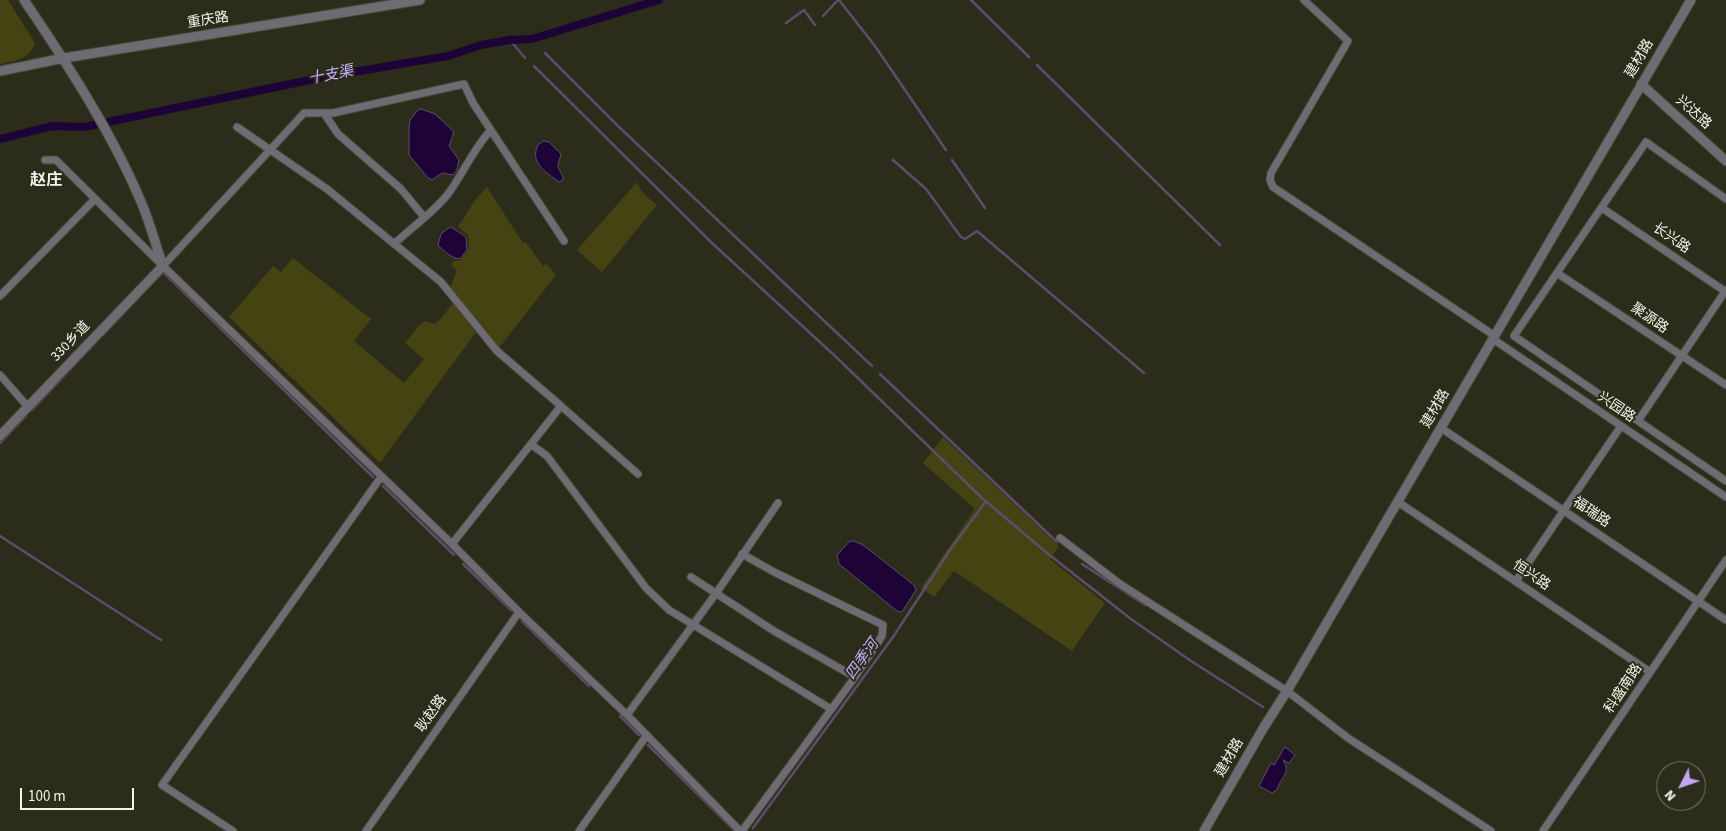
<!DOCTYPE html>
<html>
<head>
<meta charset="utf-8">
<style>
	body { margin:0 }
	#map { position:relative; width:1726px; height:831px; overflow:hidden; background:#2c2c1b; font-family:"Source Sans 3",sans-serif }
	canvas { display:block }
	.north { position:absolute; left:1656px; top:761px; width:50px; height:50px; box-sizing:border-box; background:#2c2c1b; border:1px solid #7c7c6e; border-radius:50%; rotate:229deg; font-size:14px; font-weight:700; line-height:20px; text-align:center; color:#f4f5ea }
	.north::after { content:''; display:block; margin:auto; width:18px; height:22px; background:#c3a7f2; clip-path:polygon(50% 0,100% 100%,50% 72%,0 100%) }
	.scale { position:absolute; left:20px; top:788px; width:114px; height:22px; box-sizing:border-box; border:2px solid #f4f5ea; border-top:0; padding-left:6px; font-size:15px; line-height:18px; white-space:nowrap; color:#f4f5ea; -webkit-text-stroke:4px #2c2c1b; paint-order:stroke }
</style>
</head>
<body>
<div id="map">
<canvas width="1726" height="831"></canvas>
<div class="north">N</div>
<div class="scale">100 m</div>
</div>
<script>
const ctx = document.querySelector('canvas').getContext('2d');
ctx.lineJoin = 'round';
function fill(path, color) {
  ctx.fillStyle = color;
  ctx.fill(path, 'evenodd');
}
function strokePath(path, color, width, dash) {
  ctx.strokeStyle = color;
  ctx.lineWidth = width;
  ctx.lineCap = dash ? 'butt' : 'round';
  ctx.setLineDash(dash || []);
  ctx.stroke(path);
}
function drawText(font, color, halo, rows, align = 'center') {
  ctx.font = font + ' "Source Sans 3","Noto Sans SC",sans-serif';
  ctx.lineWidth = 4;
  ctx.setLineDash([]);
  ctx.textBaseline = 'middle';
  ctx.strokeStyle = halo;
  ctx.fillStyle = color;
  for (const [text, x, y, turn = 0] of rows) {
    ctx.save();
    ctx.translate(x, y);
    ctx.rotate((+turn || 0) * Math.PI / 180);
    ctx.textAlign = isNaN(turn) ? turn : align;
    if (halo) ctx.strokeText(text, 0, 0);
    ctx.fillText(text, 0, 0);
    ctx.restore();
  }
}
fill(new Path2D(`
	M0,0H8L35,43C30,59 15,61 0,64Z
	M637,182C641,193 648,198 657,205L602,272L577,250Z
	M487,187L523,243L526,242L543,266L547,264L556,275L499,348L453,293L451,286L457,270L452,266V263L455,261H460L469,249L468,235L458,227L475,200Z
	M293,258L371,319L354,341L404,383L424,359L407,345L406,342L419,325L425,321L434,324L439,321L453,303L476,332L380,463L229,317L273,266L281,272Z
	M943,437L1059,546L1050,559L1105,603L1072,651L954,571L934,597L921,588L975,509L923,463Z`), '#454312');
const water = new Path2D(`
	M421,109L435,114L454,132L449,146L459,160L457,170L453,175L442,173L432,180L428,178L409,155V128L410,120L417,111Z
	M544,141L549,142L561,154C557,169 556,163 563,177V180L559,182C546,172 529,163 538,145Z
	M451,227L466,237L467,250L460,259C451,258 444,251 438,245L441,234Z
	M854,541L863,545L914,585L916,590L902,612L897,611L839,564L837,555L849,542Z
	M1285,747L1295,755L1289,763L1283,760C1292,773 1280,777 1277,790L1272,793L1259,786L1271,763L1274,765Z`);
fill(water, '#1e0337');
strokePath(water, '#5e4c6d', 1);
strokePath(new Path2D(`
	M839,0L875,46L946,150
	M971,0L1029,57
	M823,16L838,0
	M786,23L804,10L815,25
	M510,40L525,58
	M545,53L618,126L872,366
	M1037,65L1220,245
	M534,66L713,244L834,355L982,498L1047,553L1131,619L1191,661L1263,707
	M893,160L926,189L961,237L965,239L977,231L1144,373
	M952,160L985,208
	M103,335L163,272L373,477
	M880,374L1057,542
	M32,410L97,341
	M0,443L26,416
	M383,486L454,555
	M0,536L161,640
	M463,564L512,611
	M1082,564L1145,605
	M522,621L589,686
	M620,716L639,735
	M648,745L735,831
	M753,828L893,637L950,550L986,501`), '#5e4c6d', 2.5);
strokePath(new Path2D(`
	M0,139L52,126L84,127L324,77L448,56L481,45L510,40L532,39L659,0`), '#1e0337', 8);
const minor = new Path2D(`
	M1304,0L1348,41L1271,173L1270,180L1273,187L1495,336
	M324,113L338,134L401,189L424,217
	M237,127L327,189L441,282L497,351L561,406L452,544
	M45,160H56L163,266L452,544L519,612L627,715L740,831
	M1726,199L1646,142L1514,336L1726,481
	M1602,208L1726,292
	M394,244C412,227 433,213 448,194C463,174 473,149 491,130
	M163,266L304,113H333L464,84L473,103L564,241
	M1557,273L1726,385
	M0,296L95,199
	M1493,339L1726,497
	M0,375L28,407
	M561,406L638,474
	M1638,421L1726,290
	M1441,428L1726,620
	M532,445L547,456L646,588L669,610L831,709
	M1398,502L1650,672
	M1060,538L1120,584L1287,691L1348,738L1491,831
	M691,577L774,631L855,677
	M1516,581L1621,426
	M627,715L717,592L778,503
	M233,831L162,785L381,477
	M366,831L519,612
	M579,831L647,735
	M742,831L855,677L882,636L883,625L774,572L742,554
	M1543,831L1726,560`);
const tertiary = new Path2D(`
	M0,71L64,58L420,0
	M1641,84L1726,161
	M0,436L163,266C155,243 149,219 139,197C109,128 66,62 24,0
	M1204,831L1264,727L1287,691L1691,0`);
strokePath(minor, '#484838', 9);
strokePath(tertiary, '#484838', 11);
strokePath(minor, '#6e6b73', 7);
strokePath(tertiary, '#6e6b73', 9);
drawText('14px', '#f4f5ea', '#2c2c1b', [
	["重庆路",208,21,-9],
	["建材路",1640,59,-60],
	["兴达路",1693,113,42],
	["长兴路",1671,239,34],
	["聚源路",1649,319,34],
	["330乡道",71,342,-46],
	["兴园路",1616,408,34],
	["建材路",1436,409,-60],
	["福瑞路",1591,513,34],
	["恒兴路",1531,576,34],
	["科盛南路",1624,689,-56],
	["耿赵路",432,714,-55],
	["建材路",1230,758,-60]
]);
drawText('italic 15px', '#cbacfe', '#2c2c1b', [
	["十支渠",331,76,-11],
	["四季河",863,660,-54]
]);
drawText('bold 16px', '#f4f5ea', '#2c2c1b', [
	["赵庄",46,181]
]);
</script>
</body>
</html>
